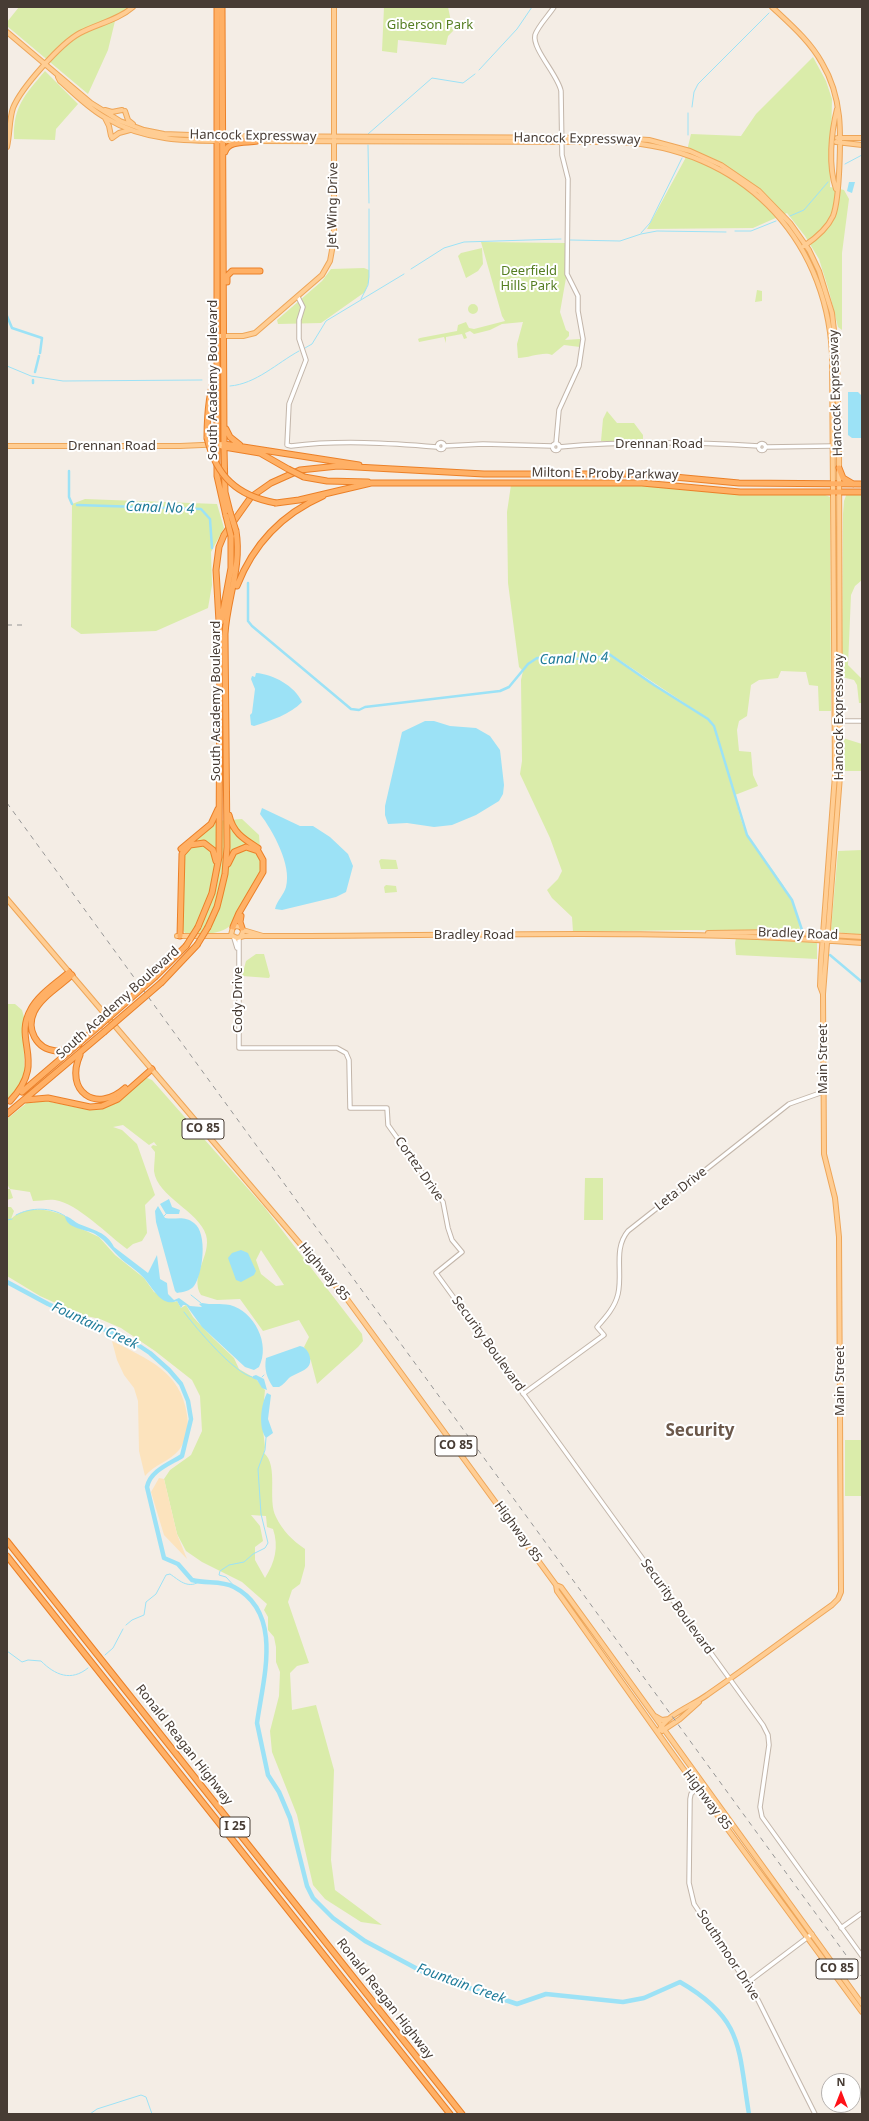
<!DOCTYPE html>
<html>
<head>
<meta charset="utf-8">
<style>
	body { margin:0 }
	#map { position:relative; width:869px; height:2121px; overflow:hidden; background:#f4ede5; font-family:"Noto Sans",sans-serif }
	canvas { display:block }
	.frame { position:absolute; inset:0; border:8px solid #473c34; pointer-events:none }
	.north { position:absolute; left:821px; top:2073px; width:40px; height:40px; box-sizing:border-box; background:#fff; border:1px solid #b5b1ae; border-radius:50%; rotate:0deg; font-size:11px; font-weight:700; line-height:16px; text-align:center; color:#473c34 }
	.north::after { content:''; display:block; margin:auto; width:14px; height:18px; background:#ff1118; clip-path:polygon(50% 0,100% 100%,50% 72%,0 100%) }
</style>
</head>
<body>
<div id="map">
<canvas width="869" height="2121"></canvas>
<div class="frame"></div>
<div class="north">N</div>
</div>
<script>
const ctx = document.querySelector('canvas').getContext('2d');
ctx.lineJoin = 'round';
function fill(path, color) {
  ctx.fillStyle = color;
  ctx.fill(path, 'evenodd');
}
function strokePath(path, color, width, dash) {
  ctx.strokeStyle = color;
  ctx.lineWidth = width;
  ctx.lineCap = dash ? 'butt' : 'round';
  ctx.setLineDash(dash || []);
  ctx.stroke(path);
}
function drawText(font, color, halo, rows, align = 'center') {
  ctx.font = font + ' "Noto Sans",sans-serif';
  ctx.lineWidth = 4;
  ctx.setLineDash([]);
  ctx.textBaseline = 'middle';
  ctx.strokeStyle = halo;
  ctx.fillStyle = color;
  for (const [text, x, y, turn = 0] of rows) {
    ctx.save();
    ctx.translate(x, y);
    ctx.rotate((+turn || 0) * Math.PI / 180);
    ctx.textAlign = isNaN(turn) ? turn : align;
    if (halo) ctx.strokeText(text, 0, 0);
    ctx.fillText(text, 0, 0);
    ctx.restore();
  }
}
fill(new Path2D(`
	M19,7H133L115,21L108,50L88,94L7,26V22Z
	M384,7H448L453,31L448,36L446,45L398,40L397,53L382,51Z
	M813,57L826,81L832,99L830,187L844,190L849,199L842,253V330L838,327L829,291L819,259L805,236L787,213L753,228L647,229L685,159L691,134L741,136L756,114Z
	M45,71L78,104L56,129L55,140L14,139C13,106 25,95 45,71Z
	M481,242L566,243V278L560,312L566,330L569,332V336L565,340L580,339V347L564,345L552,355C544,351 529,358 518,358L517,344L523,322L502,324L490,330L474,334L470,331L465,333L467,338L464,339L462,334L446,337V343L444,337L419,342L418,339L420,338L457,331L458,325L466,322L469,328L474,329L505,321L502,316Z
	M482,248L483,264L478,271L466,278L458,256L461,253Z
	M364,268L369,270V281L365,292L321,323L278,324L277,320L322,281L331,269Z
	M757,290L762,291V301L755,302Z
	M468 309a5 5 0 1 1 10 0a5 5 0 1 1-10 0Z
	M607,411L617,423H634L643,435V441H601L603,419Z
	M511,485H647L724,493L825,495L830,497L831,711H819L818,686L809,685L806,672L781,671L778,678L759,680L751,685L747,716L739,721L737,730L739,751L751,752L753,775L758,786L735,795C738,808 741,823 747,834C765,865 798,893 800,931L687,930L573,932L572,917L552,898L547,890L558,879L562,871L550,838L520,774L522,761L521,680L523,671L519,667L508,583L507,512ZM612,655L692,708L654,685Z
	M847,493H862V580L855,586L851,595L848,665L861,678V703H859L857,685L854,680L842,677L843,514L844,501Z
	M85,499L217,504L224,528L211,552L212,585L208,608L156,631L81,634L71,627L72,504Z
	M843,738L862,744V771H845Z
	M242,819L259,835L261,862L260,873L233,923C220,937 202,933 185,933L182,929L184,853L216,821Z
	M862,850V935L835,932L831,929L838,851Z
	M381,859L396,860L398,869H381L379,861Z
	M386,885L396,886L397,892L385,893L384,887Z
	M736,938L792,940L817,943V959L736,955L735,943Z
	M256,954H264L270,976L269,978L242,976L246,961Z
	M7,1004H15L22,1010L24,1017L23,1034L25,1075L23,1082L7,1099Z
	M145,1077L152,1080L265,1208L362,1334L363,1341L358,1347L317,1384L311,1361L304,1347L309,1337L299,1320L263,1331L240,1299L217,1300L201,1295C189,1276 212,1255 206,1235C199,1211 157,1197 154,1171C154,1165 155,1158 155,1152L151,1147L153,1145L157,1146L154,1142L149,1145L123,1125L113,1127L122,1130L137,1144L155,1195L145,1205L147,1233L142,1241L133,1244L127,1249C109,1236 77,1203 55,1200C48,1199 40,1201 33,1201L30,1192L10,1189L13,1198L7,1200V1189H10L7,1184V1119L28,1102L31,1103L41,1100L85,1109H102L118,1102ZM261,1250L284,1285L276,1286L261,1274L256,1260Z
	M585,1178H603V1220H584Z
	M7,1207H11L14,1211L11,1219C26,1205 48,1209 65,1216L69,1223L99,1237L115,1255L144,1278L154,1292L175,1302L177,1301L181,1308L186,1305L193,1317L213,1338L234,1358L239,1369L256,1379L265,1390L262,1421L265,1447L264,1453C279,1466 267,1500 276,1517C282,1530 293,1541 305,1549V1566L300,1584L292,1590L288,1602L309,1663L297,1666L290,1673L292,1710L316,1705L334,1770L331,1860L335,1890L382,1925L361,1922L325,1899L313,1885L297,1815L272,1752L270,1731L279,1696L280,1672L276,1662V1647L274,1637L268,1630V1617L264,1610L267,1604L242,1582L202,1562L186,1551L177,1534L164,1479L170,1470L191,1455L202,1431L200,1396L192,1380L155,1351L121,1328L100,1319L82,1315L40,1296L7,1276ZM251,1515L266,1516L267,1527L273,1529C279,1547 275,1562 265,1578L255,1560V1547L263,1541L260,1526Z
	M845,1440H862V1496H845Z`), '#daecaa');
fill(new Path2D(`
	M112,1341C147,1359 181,1371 187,1415C189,1426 187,1440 179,1450C170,1461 154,1465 145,1476L139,1451L138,1401L134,1388L124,1375L117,1360Z
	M159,1478L164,1479L177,1534L187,1559L164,1535L151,1492Z`), '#fce3bd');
fill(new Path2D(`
	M849,182H855L852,193L847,191Z
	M848,392H858L862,396V438H852L848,435Z
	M256,673C273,674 295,686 302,702C291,714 270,721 254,726L251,725L250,715L252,713L255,689L251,679L252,676L255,677Z
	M425,721H434L450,726L476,728L490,736L500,750L504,785L503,794L499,801L476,815L452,825L434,827L407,823L388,824L385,815V806L402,732Z
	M262,808L300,826H313L330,837L348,854L353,866L346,892L336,897L282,910L275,909C277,900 284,895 286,887C292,865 273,831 260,814Z
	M169,1199L172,1207L180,1210L179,1214H166L160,1204Z
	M158,1206L165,1218C176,1220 184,1215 194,1223C208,1233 203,1274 194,1286C190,1291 183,1292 177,1293L175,1291L156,1222L155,1211Z
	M65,1216C71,1217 74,1222 79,1224C93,1230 107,1232 114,1247L148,1273L157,1255L160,1279L167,1283L168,1294L174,1300L179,1298L190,1306L202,1307L199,1304L202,1303C211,1305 220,1303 230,1305C254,1311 271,1344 259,1367L254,1370L245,1367L202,1327L186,1305H183L181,1308L177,1301C161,1308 152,1286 143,1277C138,1272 132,1267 126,1263C115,1255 107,1241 95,1234C86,1229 66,1229 65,1216Z
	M241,1250L248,1253L256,1271L254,1275L241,1282L236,1280L228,1258L232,1253Z
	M300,1346C305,1347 307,1350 309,1354C315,1371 298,1371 289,1378C286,1381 283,1385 279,1387H273C267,1378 264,1370 266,1358Z
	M256,1375L264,1379L267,1390L262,1388L257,1380L252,1378L253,1376Z
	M267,1393L271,1395L268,1419L273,1433L266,1438C258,1427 261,1404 267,1393Z`), '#9ce2f6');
strokePath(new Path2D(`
	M479,70L517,29L532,7
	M692,107L694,92L698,84L769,13
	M688,113V135
	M368,134L432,78L463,83L475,74
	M368,145L369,203
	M845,164L862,155
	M790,216L804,210L828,182
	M735,231H751L776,221
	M641,233L650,223L682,158
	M570,240L620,241L641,234L657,231L726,232
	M411,269L444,248L464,242L561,239
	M361,299L368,285L369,277V209
	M305,348L312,344L326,321L404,274
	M7,366L31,376L63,381L202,380
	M230,386C256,384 277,363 299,351
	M16,1215C31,1207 51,1207 65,1216
	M163,1217L166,1214
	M7,1220L12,1219
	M191,1295L201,1303
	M184,1312C196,1328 234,1373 252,1377
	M262,1377L264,1375
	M236,1588L226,1577L219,1575L220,1571L229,1565L244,1562L253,1554L265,1548L268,1543L261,1514L258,1469L265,1450L266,1438
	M126,1625L132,1620L144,1615L146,1602L156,1594L166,1575L170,1574C179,1580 187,1589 199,1582
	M7,1651L22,1662L28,1660L41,1661C55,1675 71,1682 88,1668
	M105,1655L113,1648L123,1629
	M90,2114L97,2109L141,2095L146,2097L152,2114`), '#9ce2f6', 1);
strokePath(new Path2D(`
	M7,316L12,328L42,338L40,353
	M35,372L39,356
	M33,383V380
	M69,471V497L72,504
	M77,505L201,509L210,519L212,548
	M248,583V621L252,626L351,709L359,710L365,707L500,691L509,687L528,664L537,658L594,659L609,654L654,685L708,719L714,726L747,835L792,900L802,930
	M830,955L862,982`), '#9ce2f6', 2.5);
strokePath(new Path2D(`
	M7,1282L48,1304L112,1333L129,1339L150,1353L169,1370L181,1384L188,1401L191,1419L182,1456C169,1464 150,1471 147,1487L164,1558L178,1564L192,1580C206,1584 221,1580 234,1587C284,1613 263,1679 257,1723L268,1775L279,1792L290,1818L307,1886L313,1898L333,1918L365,1941L425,1973L517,2004L546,1994L623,2002L644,1998L680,1982C744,2019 738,2048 749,2114`), '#9ce2f6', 4.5);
const minor = new Path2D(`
	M554,7C549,15 538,26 535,35C532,49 558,75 561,91L562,155L568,179L567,274L578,296V311L583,339L579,366L559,410L556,443
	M298,297L303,307L299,320V339L306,360L289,404L287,445L291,446C339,440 389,443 437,447
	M437.5 446a3.5 3.5 0 1 1 7 0a3.5 3.5 0 1 1-7 0Z
	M758.5 447a3.5 3.5 0 1 1 7 0a3.5 3.5 0 1 1-7 0Z
	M552.5 447a3.5 3.5 0 1 1 7 0a3.5 3.5 0 1 1-7 0Z
	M444,446L483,444L552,446
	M559,447C625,441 693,442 759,446
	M766,447L832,446
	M837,721H862
	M234,938L237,948
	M239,938V1048H337L346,1053L349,1060L350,1108H387L388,1125L443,1202L448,1228L452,1240L462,1252L436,1273L763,1725L768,1735L769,1745L760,1807L762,1817L862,1956
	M523,1394L604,1335L597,1327C606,1317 615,1307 618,1294C623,1272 613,1249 628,1231L789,1104L823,1092
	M698,1787L691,1794L690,1799L689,1883L694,1904L758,2000L815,2114
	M841,1928L862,1913
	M747,1983L812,1934`);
const major = new Path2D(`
	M772,7C790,24 810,41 822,63C831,78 837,98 839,116C841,136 840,198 833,216C827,229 816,238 804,246
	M7,32L91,103L120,121L144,130L164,134L217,136L617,138L649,140L690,151L721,165L759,191L790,223L809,250L819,271L832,313L837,356L839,446L840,776L823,994L824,1154L835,1198L839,1237L841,1592L838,1599L832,1605C790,1635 749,1666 707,1695C692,1706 667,1714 658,1732
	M58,77L60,81C75,94 89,109 106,118C147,143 193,141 240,141
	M105,110L112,112L122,110
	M125,111L128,120L133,124
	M105,118L109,126L111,136
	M112,138L119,133L130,130
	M837,138H862
	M254,141L619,142C739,148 826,235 832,354L835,775L821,961L820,986L823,994
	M836,142L862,145
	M7,147C10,134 9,120 13,108C21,88 61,43 80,33C97,24 118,20 133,7
	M836,189C828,166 831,133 837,109
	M218,336H243L255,333L322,275L330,261L334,239V7
	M7,446H180L224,444V447L217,445
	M7,899L347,1299L556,1585L561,1587L593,1631L862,2004
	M243,930L263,936
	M708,933L781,932L862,937
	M177,936H232
	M241,936L243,932L242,928L237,926L233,927L231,935L237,938L244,936H263C463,936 663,928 862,943
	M556,1585L557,1591L682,1767L862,2012
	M655,1716L662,1720L669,1719
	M662,1731L680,1719L699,1702
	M698,1787L702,1789L719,1811`);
const highway = new Path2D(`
	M217,7V476L226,516
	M222,7L224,444L359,465
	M225,152C228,140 247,143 257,141
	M227,282V276L232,271H260
	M226,429L230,437L240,445
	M207,438C207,416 209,390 217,370
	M839,468L843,478L853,484
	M304,477L327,481L368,482
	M276,503L299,500L371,483H642L740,492H862
	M230,512L225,492L224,447L260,453L288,469
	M237,586C253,545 282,514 323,496
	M221,622L231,568V536
	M220,639L216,570L219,547L224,535L251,497L271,483L300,470L338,466L484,474H642L739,483L862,484
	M229,815C233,833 244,839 258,848
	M181,849L211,824L218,809
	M228,864L234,852L246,847L258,851L263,860V872L239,913L233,927
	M241,916L240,922L242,928
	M198,927L212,893L219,857L220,636
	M208,927L217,907L220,895L225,874L227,847L225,634C227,599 242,567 236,531
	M180,936L182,854L190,845L204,843L213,850L216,861
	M72,975C60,986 41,997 34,1012C26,1029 36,1049 56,1051C64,1051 72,1047 79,1044
	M156,976L186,946
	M162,982L197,945
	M80,1055C64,1091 96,1114 125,1088
	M22,1092L99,1026
	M25,1100L48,1098L90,1107L102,1106L118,1099L152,1069
	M10,1101C48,1061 12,1042 31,1009C39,994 57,983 69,972
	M7,1114L104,1032
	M7,1541L462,2114
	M7,1556L450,2114`);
strokePath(minor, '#c3b6aa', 5.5);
strokePath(major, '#eea659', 6);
strokePath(highway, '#eb8028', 7);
strokePath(minor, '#fff', 3.5);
strokePath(major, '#ffcd93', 4);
strokePath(highway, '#ffb065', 5);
strokePath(new Path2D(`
	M7,625H26
	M7,803L862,1977`), '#969696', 1, [5, 5]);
const highwayBridge = new Path2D(`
	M207,438C216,476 237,496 276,503
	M288,469L304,477
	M230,512L236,531
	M226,516L231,536
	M197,945L208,927
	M186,946L198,927
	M99,1026L156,976
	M104,1032L162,982`);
strokePath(highwayBridge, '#eb8028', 7, []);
strokePath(highwayBridge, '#ffb065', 5);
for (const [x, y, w] of [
	[203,1129,42],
	[456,1446,42],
	[235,1827,30],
	[837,1969,42]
]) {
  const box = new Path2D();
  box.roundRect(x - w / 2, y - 10, w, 20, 3);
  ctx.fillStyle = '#fff';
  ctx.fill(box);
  strokePath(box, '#473c34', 1);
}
drawText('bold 12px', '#473c34', null, [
	["CO 85",203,1129],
	["CO 85",456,1446],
	["I 25",235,1827],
	["CO 85",837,1969]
]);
drawText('13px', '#557e22', '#fff', [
	["Giberson Park",430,25],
	["Deerfield",529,271],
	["Hills Park",529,286]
]);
drawText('13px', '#473c34', '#fff', [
	["Hancock Expressway",253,136,1],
	["Hancock Expressway",577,139,1],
	["Jet Wing Drive",333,205,-89],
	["South Academy Boulevard",213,380,-90],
	["Hancock Expressway",836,393,-92],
	["Drennan Road",659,444],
	["Drennan Road",112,446],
	["Milton E. Proby Parkway",605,474,1],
	["South Academy Boulevard",216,701,-90],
	["Hancock Expressway",839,717,-90],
	["Bradley Road",798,934,2],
	["Bradley Road",474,935],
	["Cody Drive",238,1000,-90],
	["South Academy Boulevard",118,1003,-42],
	["Main Street",823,1059,-90],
	["Cortez Drive",419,1169,55],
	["Leta Drive",681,1189,-38],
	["Highway 85",324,1272,50],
	["Security Boulevard",488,1344,54],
	["Main Street",840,1381,-90],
	["Highway 85",518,1532,54],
	["Security Boulevard",677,1607,54],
	["Ronald Reagan Highway",184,1745,52],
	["Highway 85",707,1800,53],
	["Southmoor Drive",728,1955,57],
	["Ronald Reagan Highway",385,1999,52]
]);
drawText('italic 14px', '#207c9a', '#fff', [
	["Canal No 4",160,508,2],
	["Canal No 4",574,659,-2],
	["Fountain Creek",95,1326,25],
	["Fountain Creek",461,1984,20]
]);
drawText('bold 17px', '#6b584a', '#fff', [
	["Security",700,1431]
]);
</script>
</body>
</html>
